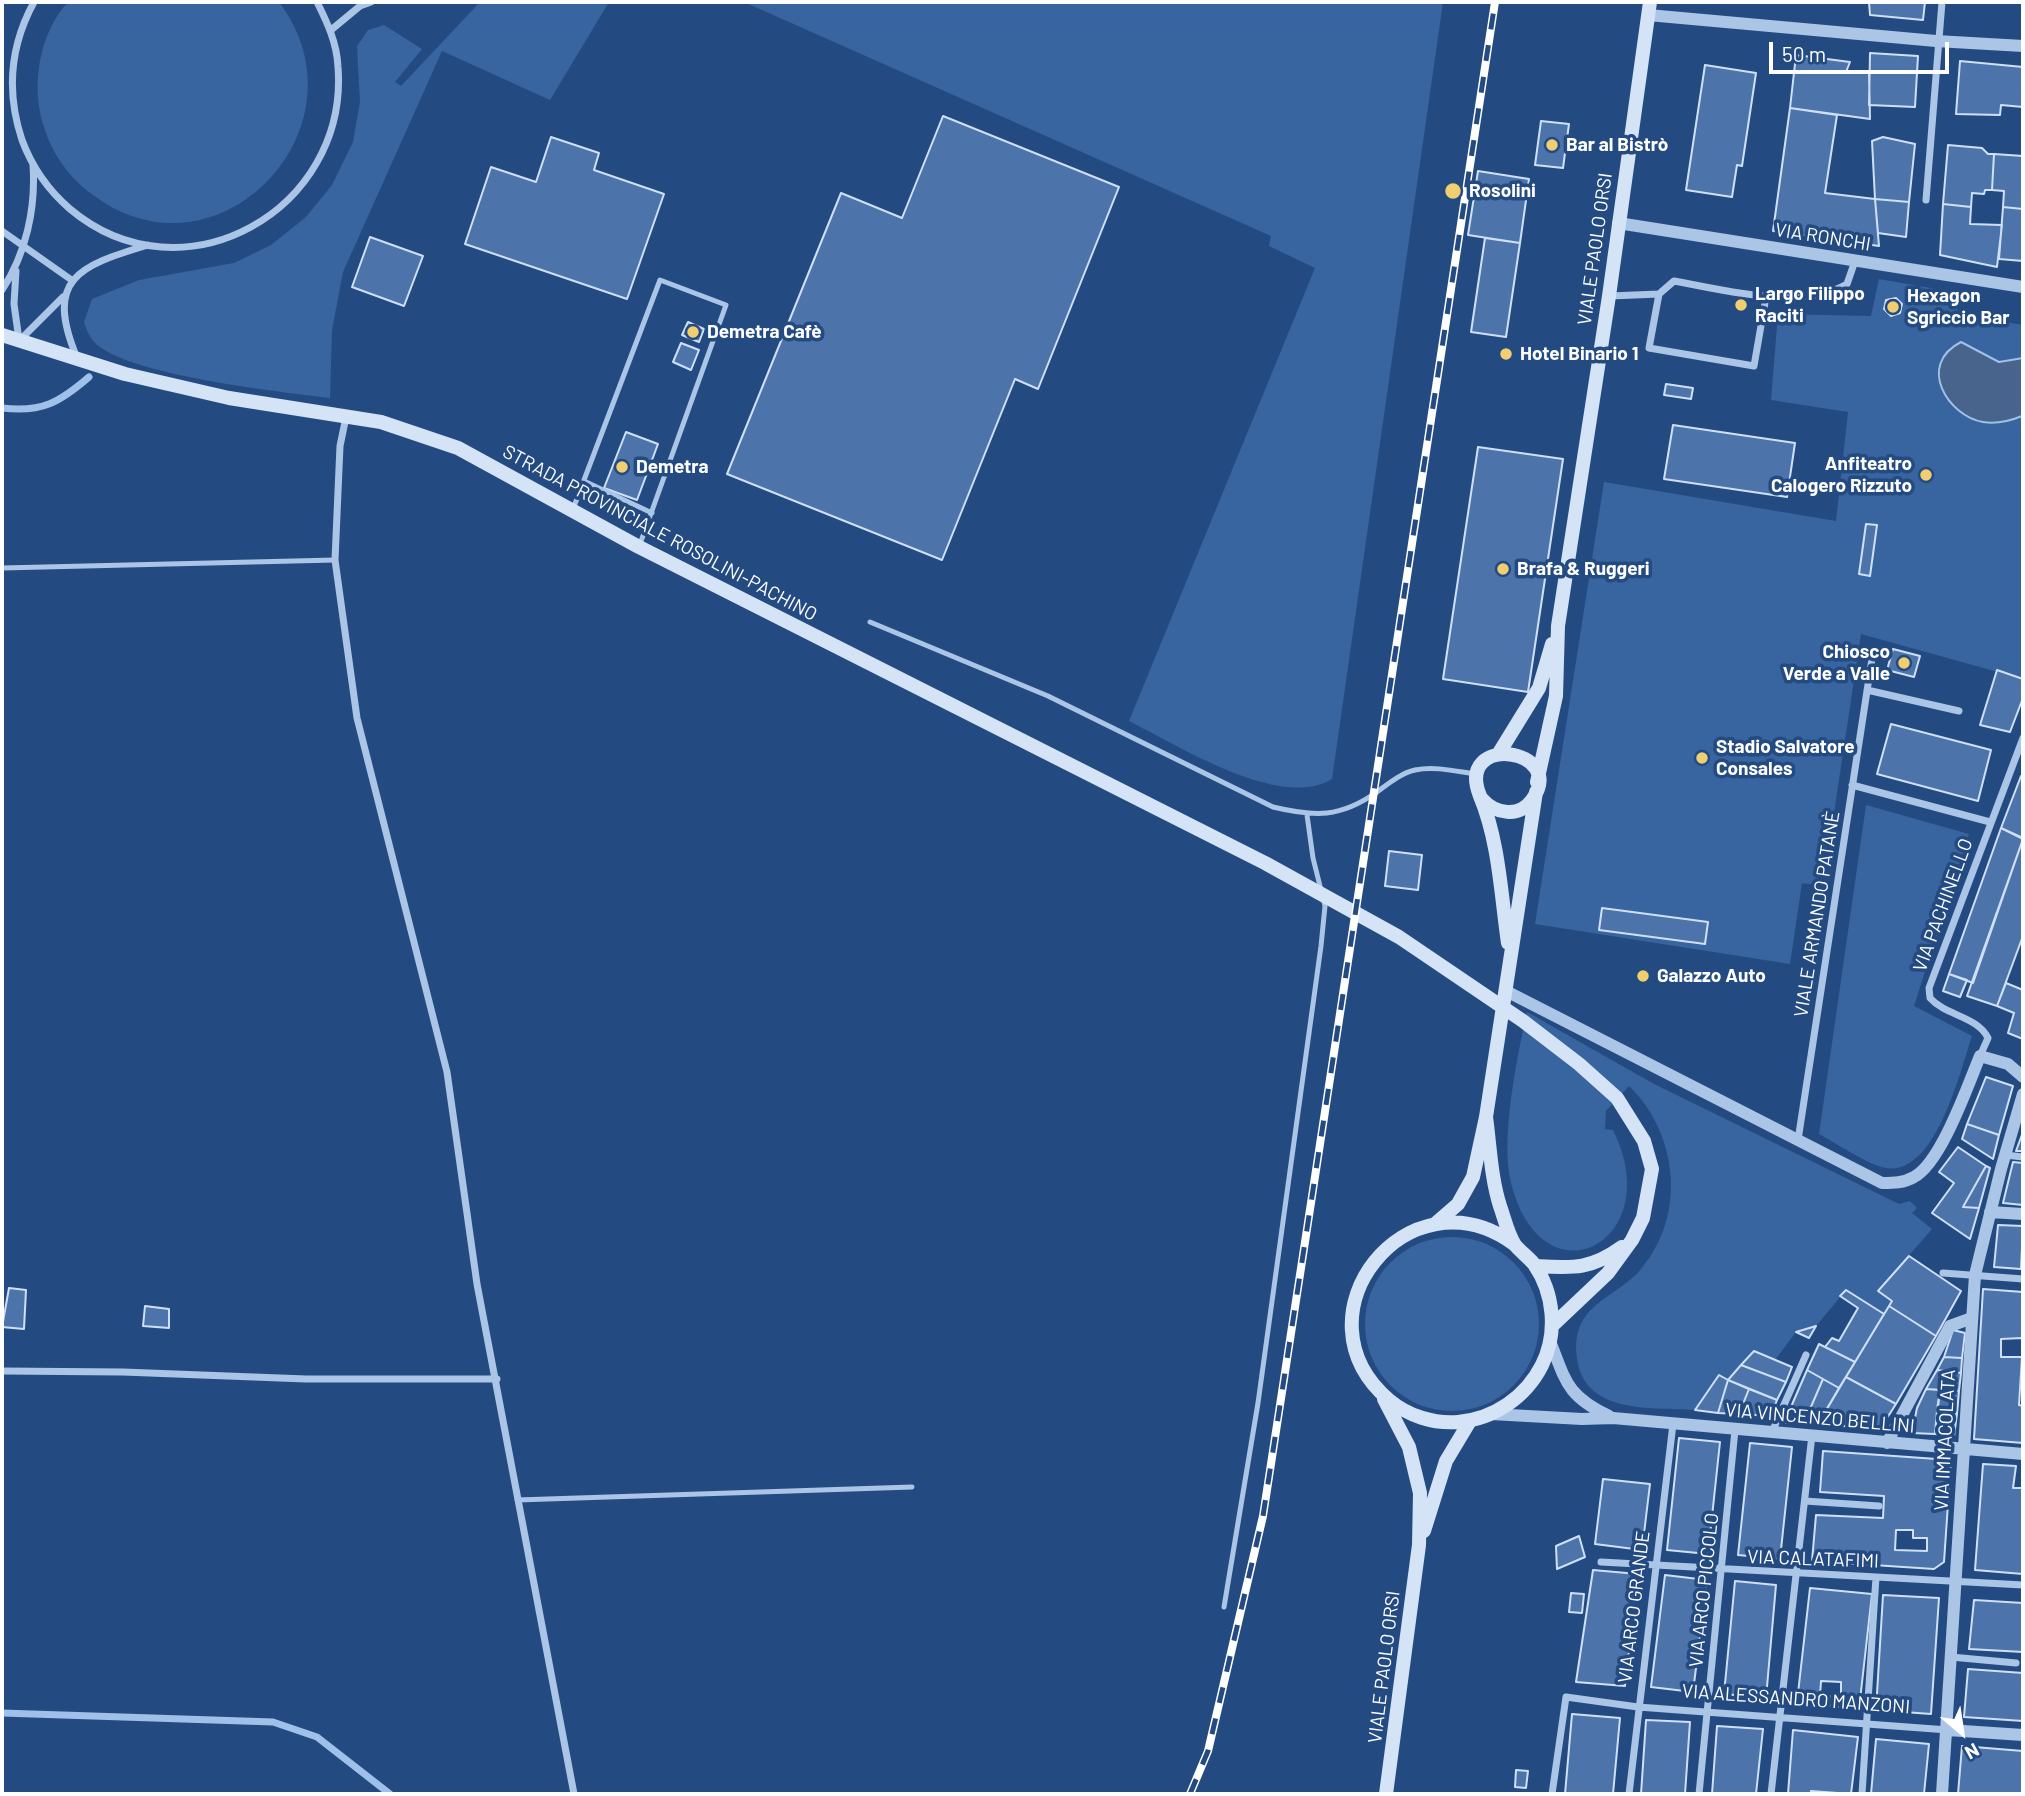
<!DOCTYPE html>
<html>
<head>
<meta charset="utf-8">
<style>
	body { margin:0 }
	#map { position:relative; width:2025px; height:1796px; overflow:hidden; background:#244b81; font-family:Barlow,sans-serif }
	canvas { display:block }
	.frame { position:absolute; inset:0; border:4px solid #fff; pointer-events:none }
	.north { position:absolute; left:1927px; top:1698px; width:70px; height:70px; -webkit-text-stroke:5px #244b81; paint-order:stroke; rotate:151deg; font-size:19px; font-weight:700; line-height:28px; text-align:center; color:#fff }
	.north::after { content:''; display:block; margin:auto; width:24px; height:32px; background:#fff; clip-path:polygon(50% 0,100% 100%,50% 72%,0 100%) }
	.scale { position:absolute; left:1769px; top:42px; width:180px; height:32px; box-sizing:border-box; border:4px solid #fff; border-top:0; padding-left:9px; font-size:21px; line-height:24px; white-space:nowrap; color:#fff; -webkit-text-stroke:5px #244b81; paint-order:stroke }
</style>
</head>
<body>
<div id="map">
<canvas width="2025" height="1796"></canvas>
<div class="frame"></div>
<div class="north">N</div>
<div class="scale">50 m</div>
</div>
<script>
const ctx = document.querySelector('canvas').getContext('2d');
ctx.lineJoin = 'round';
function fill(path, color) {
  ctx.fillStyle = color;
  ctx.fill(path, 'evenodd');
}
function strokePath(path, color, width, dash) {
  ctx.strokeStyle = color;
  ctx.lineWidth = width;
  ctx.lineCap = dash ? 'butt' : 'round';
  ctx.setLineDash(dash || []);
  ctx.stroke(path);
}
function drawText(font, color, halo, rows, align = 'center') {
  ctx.font = font + ' Barlow,sans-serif';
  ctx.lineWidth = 7;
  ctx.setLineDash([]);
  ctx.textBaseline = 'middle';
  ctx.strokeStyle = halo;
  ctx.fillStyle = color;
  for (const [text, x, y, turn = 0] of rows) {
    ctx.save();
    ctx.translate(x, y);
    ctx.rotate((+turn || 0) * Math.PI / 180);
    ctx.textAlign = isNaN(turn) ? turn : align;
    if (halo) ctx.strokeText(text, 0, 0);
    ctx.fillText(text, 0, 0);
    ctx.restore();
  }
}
fill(new Path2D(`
	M68,2H279C373,127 218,289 93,195C65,175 47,146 40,112C33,75 42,30 68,2Z
	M480,2H609L550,100L442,51L343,272L332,330L330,398C281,392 125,375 94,342C89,336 86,329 84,322L92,299L139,280L234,263L271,245L306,217L332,185L353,142L360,102L357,46L368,30L384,25L422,49L395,82L401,86Z
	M744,2H1443L1332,779C1281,811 1177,745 1129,721L1315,268L1269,246L1271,236Z
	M1879,279L1942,290L1961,314L2023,325V679L1861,634L1823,886L1802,883L1790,964L1535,924L1604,482L1836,521L1848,412L1771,400L1778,314L1871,316Z
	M1866,805L1969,834L1914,1006L1972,1036C1960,1071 1936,1176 1886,1168C1868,1165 1836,1143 1819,1134Z
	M1527,1012L1654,1084L1899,1204L1910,1201L1917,1208L1912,1213L1932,1229L1878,1291L1892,1301L1884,1314L1846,1290L1816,1326L1796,1332L1775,1360L1754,1351L1728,1380L1719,1376L1695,1410C1652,1407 1584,1415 1577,1358C1575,1345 1576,1329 1585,1317C1598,1298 1626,1288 1641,1269C1687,1215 1678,1133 1629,1086L1606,1111L1605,1129L1613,1130C1669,1243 1542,1307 1511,1183C1500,1139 1517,1057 1527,1012Z
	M1365 1324a87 87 0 1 1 174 0a87 87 0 1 1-174 0Z`), '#38649f');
const water = new Path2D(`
	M1961,342L1999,362L2023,358L2022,416C2010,421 1996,424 1983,422C1948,416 1916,365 1961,342Z`);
fill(water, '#48648c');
strokePath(water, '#9fc0e8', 2);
strokePath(new Path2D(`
	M2,408C42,413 60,402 89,377
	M2,1713L273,1722L317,1737L390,1794`), '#9fc0e8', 7);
const building = new Path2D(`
	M1869,2H1925L1923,20L1870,15Z
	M1870,53L1918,56L1915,107L1869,105Z
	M1796,55L1850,62L1846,72L1869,73L1870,119L1790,108Z
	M1960,61L2023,67V107L2001,105L2000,115L1956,114Z
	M1705,65L1756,73L1742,166L1737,165L1732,197L1686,190Z
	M1790,108L1837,115L1825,193L1875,199L1879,246L1773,231Z
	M943,116L1119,187L1038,389L1015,379L942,560L727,474L841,193L902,218Z
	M1541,121L1569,124L1563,168L1535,165Z
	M551,137L599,153L594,170L664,194L627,299L465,244L491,167L536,182Z
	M1883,137L1915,144L1909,202L1875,199L1872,141Z
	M1948,145L1982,148L1988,154H1994L1992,190H1985L1984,194L1972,193L1971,207L1943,204Z
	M1994,154L2023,156V209L2003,207L2004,191L1992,190Z
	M1478,171L1529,179L1520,243L1468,235Z
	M1875,199L1909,202L1906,237L1878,233Z
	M1943,204L1971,207L1970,224L2002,225L1997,267L1940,255Z
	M2003,207L2023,209V261L1999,259Z
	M370,237L423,256L404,306L352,287Z
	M1485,238L1520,243L1506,337L1471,332Z
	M1896,298L1902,304L1900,313L1891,316L1884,309L1886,300Z
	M688,322L704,329L699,342L682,335Z
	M681,343L699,350L691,370L673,362Z
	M1666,384L1693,388L1691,399L1664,395Z
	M1673,425L1795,443L1787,497L1664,479Z
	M626,432L658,444L637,500L604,488Z
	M1478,447L1563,459L1528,692L1443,679Z
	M1866,524L1877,525L1870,576L1859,574Z
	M1893,649L1920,656L1914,677L1887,670Z
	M1997,670L2023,679V698L2010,732L1980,725Z
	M1891,724L1991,750L1978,801L1877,774Z
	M2021,776L2023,778V838L2001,828Z
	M2001,828L2023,839L1973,983L1949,974Z
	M2023,839V936L1997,1006L1967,996Z
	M1389,851L1422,855L1418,890L1385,886Z
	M1602,908L1708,922L1705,944L1599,930Z
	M1949,974L1967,980L1960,997L1943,991Z
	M2006,983L2023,990V1039L2008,1033L2014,1013L1997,1006Z
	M1986,1077L2013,1086L1999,1135L1967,1124Z
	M1967,1124L1999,1135L1993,1159L1962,1139Z
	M2023,1132V1151H2016Z
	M1958,1147L1986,1166L1963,1207L1979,1208L1970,1239L1932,1213L1954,1183L1939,1172Z
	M2013,1162L2023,1163V1205L2003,1203Z
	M1986,1166L1990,1168L1979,1208L1963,1207Z
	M1998,1225L2023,1226L2021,1269L1994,1267Z
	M1909,1256L1961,1291L1936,1336L1889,1306L1892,1301L1878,1291Z
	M9,1288L26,1290L24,1329L2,1327Z
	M1983,1289L2023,1292V1345L2022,1338L2001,1339V1357H2022L2019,1405L2023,1406V1443L1974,1439Z
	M1846,1290L1884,1314L1855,1362L1825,1347L1832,1338L1839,1341L1858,1308L1840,1296Z
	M145,1306L169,1309V1328L143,1326Z
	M1889,1306L1936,1336L1896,1404L1846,1377Z
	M1816,1326L1809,1338L1796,1332Z
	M1953,1330L1965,1333L1962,1358L1944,1357Z
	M1819,1344L1855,1362L1839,1388L1807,1370Z
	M1754,1351L1792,1367L1786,1382L1741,1365Z
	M1944,1357L1962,1358L1961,1373L1937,1370Z
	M1741,1365L1786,1382L1777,1400L1728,1380Z
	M1807,1370L1823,1379L1804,1423H1784Z
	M1937,1370L1961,1373L1959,1391L1926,1389Z
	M1719,1375L1728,1380L1718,1413L1695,1410Z
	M1846,1377L1896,1404L1880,1429L1818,1424Z
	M1823,1379L1839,1388L1818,1424L1804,1423Z
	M1728,1380L1749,1389L1739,1414L1718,1413Z
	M1749,1389L1777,1400L1771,1416L1739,1414Z
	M1926,1389L1940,1390L1935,1434L1912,1433L1917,1408Z
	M1940,1390L1959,1391L1957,1414L1937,1410Z
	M1937,1410L1957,1414L1954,1436L1935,1434Z
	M1679,1438L1720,1442L1708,1554L1667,1550Z
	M1750,1443L1792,1447L1780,1559L1738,1555Z
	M1823,1451L1951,1460L1944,1562L1934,1569L1812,1561L1816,1515L1883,1518L1884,1496L1820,1492ZM1896,1530H1913V1538H1927V1551L1895,1550Z
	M1983,1464L2016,1466L2013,1488H2023V1574L1975,1570Z
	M1603,1479L1650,1484L1642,1550L1595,1544Z
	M1579,1536L1585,1557L1557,1569L1556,1546Z
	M1593,1570L1638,1574L1625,1686L1576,1682Z
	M1665,1575L1707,1580L1693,1692L1651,1687Z
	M1735,1581L1776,1585L1766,1698L1724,1694Z
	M1810,1588L1872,1594L1859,1709L1797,1702ZM1821,1681L1841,1682V1697L1820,1696Z
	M1571,1593L1584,1594L1582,1613L1569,1612Z
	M1883,1595L1939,1598L1931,1714L1876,1710Z
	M1974,1600L2023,1603V1652L1969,1649Z
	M1968,1669L2023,1673V1721L1964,1717Z
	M1572,1714L1620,1718L1613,1794H1565Z
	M1646,1720L1690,1722L1685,1794H1641Z
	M1717,1726L1763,1729L1756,1794H1712Z
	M1793,1730L1858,1737L1851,1794L1811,1791V1794H1788Z
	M1876,1739L1929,1744L1924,1794H1871Z
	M1962,1746L2023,1751V1794H1958Z
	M1516,1770L1528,1771L1526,1788L1515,1787Z`);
fill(building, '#4c74aa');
strokePath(building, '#cfe0f6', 2);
strokePath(new Path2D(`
	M584,481L652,513
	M573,509L660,280L726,305L640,544
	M2,568L335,560
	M870,622L1048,696L1273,807C1315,817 1340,818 1377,792C1388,784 1401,773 1415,770C1434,766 1455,771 1475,774
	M517,1500L912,1487
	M1224,1607L1258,1403L1321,946L1325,906L1313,858L1307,815`), '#abc5e7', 5);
strokePath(new Path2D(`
	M34,2C10,46 6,92 22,140C32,167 48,190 70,209C183,304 349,210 338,67C337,43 327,22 317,2
	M331,30L360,6L371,2
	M1926,200L1942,2
	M2,231L73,281
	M16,271L14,304L19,340
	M2,290C26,254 36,208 33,165
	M1610,296L1659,294
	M1766,297L1754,366L1649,348L1659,294L1674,281C1725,290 1801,311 1847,284L1855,261
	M20,340L63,297
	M77,358C44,279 78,266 148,245
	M346,417L340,446L335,560L357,718L447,1072L477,1284L574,1794
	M1867,690L1959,711
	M1852,785L1990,822
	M1980,1056L1988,1038C1977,1016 1946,1016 1930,998L1929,988L2023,738
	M1798,1140L1873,652
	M2005,1155L2023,1157
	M1943,1273L2023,1279
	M2,1371L123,1372L306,1379H497
	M1772,1432L1806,1355
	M1805,1501L1879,1506
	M1601,1562L2023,1585
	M1951,1657L2016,1663
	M1552,1794L1566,1697L1638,1707L1948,1730
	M1629,1794L1673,1424
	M1699,1794L1735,1430
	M1771,1794L1812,1435
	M1862,1794L1876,1577`), '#abc5e7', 7);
strokePath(new Path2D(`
	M1648,15L1936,41L2023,46
	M1618,223L2023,287
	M1506,991L1882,1183C1893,1183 1904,1183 1914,1177C1941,1163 1968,1085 1980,1056L2008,1064L2023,1077
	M1990,1212L2023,1214
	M1550,1341C1566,1382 1567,1396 1609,1416
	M1491,1414L1582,1419L1613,1418L2023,1454
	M1887,1443L1950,1326L1972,1318
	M1948,1730L2023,1735
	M1942,1794L1975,1275L2001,1169L2023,1094`), '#abc5e7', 12);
strokePath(new Path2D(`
	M2,335L125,374L229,398L381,422L458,448L639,547L1265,863L1399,937L1523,1021L1579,1064L1617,1098L1644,1141L1652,1169L1643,1218L1632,1240L1608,1273L1552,1326
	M1499,753L1539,688L1552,644
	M1537,782L1556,696L1558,626L1609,296L1650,2
	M1482,799C1495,814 1519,818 1532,800C1569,748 1454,732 1480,796C1499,841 1501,895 1508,943
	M1486,1117C1490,1146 1491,1178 1500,1206C1504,1217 1508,1235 1515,1245C1521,1252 1528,1257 1534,1264C1554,1293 1558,1333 1542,1365C1526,1397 1494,1419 1458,1422C1434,1424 1408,1416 1389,1400C1290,1316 1408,1167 1514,1244
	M1435,1224L1458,1204L1473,1177L1486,1117L1536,792
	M1535,1266C1573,1268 1590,1270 1622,1247
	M1384,1399L1409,1447L1420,1493L1419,1545L1386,1794
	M1424,1531L1446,1461L1470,1421`), '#d5e3f6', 14);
const rail = new Path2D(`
	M1190,1794L1208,1751L1263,1516L1495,2`);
strokePath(rail, '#fff', 8);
strokePath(rail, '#244b81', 5, [16]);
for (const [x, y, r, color] of [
	[1552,145,7,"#f1ce6f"],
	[1453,191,9,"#f1ce6f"],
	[1741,305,7,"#f1ce6f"],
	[1893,307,7,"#f1ce6f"],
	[693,332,7,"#f1ce6f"],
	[1506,354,7,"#f1ce6f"],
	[622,467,7,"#f1ce6f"],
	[1926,475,7,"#f1ce6f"],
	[1503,569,7,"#f1ce6f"],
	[1904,663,7,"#f1ce6f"],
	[1702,758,7,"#f1ce6f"],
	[1643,976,7,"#f1ce6f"]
]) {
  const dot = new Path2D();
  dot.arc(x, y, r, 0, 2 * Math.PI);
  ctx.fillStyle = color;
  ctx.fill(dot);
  strokePath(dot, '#244b81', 2.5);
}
drawText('bold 19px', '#fff', '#244b81', [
	["Bar al Bistrò",1566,145],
	["Rosolini",1469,191],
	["Largo Filippo",1755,294],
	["Raciti",1755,316],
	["Hexagon",1907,296],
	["Sgriccio Bar",1907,318],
	["Demetra Cafè",707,332],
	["Hotel Binario 1",1520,354],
	["Anfiteatro",1912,464,"right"],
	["Calogero Rizzuto",1912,486,"right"],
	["Demetra",636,467],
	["Brafa & Ruggeri",1517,569],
	["Chiosco",1890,652,"right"],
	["Verde a Valle",1890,674,"right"],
	["Stadio Salvatore",1716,747],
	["Consales",1716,769],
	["Galazzo Auto",1657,976]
], 'left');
drawText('19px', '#fff', '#244b81', [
	["VIA RONCHI",1823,237,9],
	["VIALE PAOLO ORSI",1595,249,-82],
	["STRADA PROVINCIALE ROSOLINI-PACHINO",660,533,28],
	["VIA PACHINELLO",1943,905,-70],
	["VIALE ARMANDO PATANÈ",1817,914,-81],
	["VIA VINCENZO BELLINI",1820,1418,5],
	["VIA IMMACOLATA",1945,1440,-87],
	["VIA CALATAFIMI",1813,1559,2],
	["VIA ARCO PICCOLO",1704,1590,-84],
	["VIA ARCO GRANDE",1634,1607,-83],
	["VIALE PAOLO ORSI",1384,1667,-83],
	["VIA ALESSANDRO MANZONI",1796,1699,4]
]);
</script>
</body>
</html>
